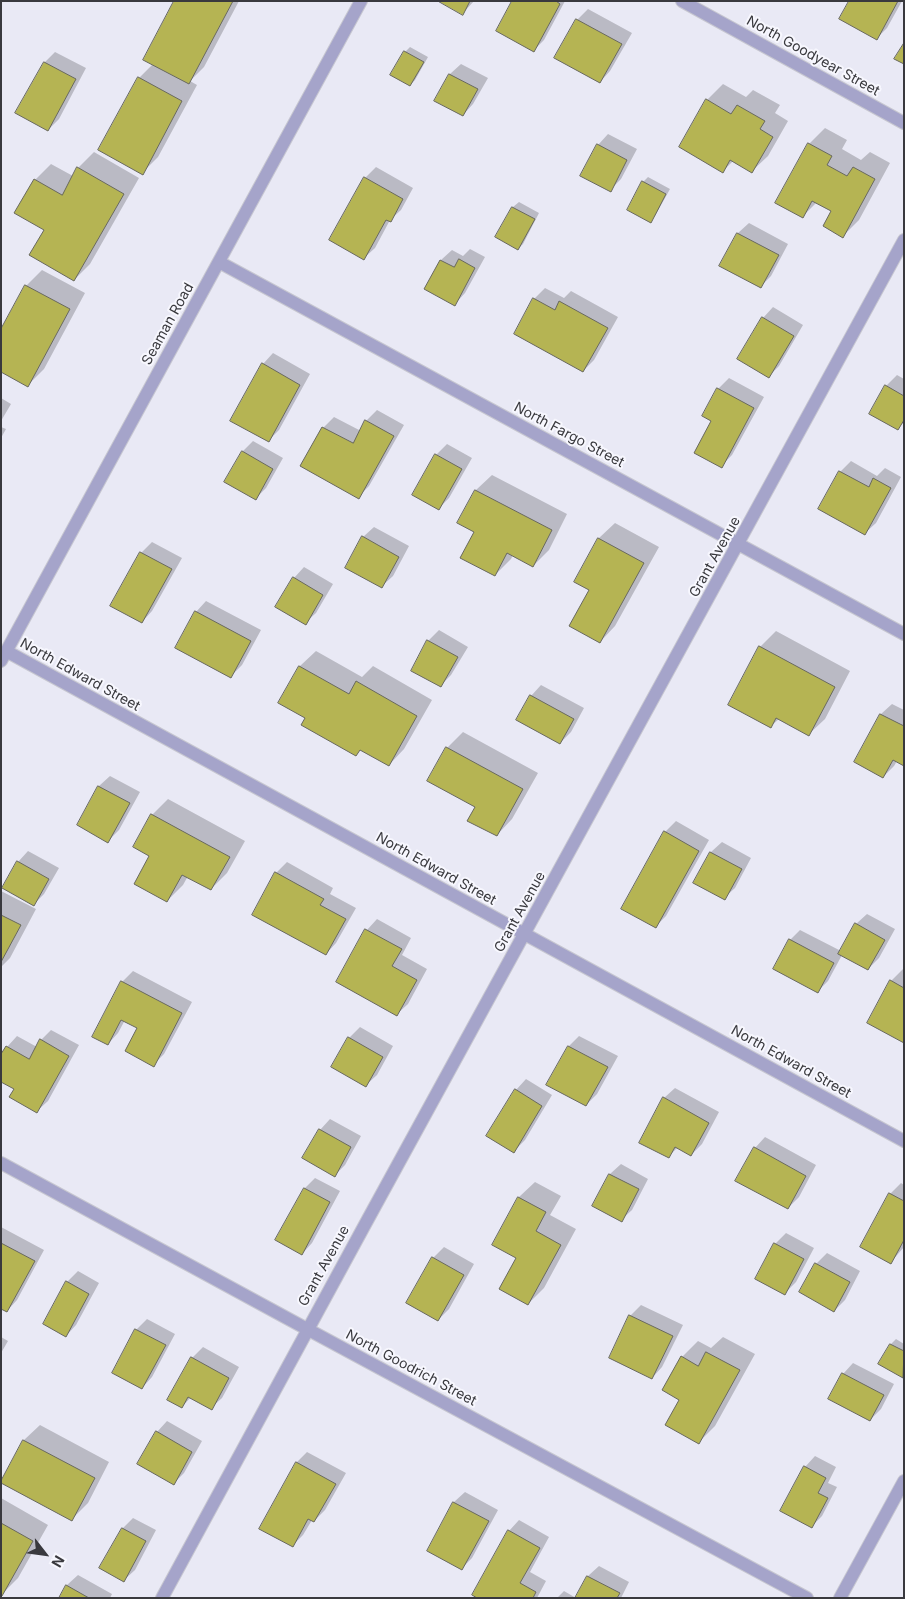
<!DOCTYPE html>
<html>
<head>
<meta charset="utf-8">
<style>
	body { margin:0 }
	#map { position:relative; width:905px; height:1599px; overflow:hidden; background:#e9e9f5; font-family:Inter,sans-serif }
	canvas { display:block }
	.frame { position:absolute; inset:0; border:2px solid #39393e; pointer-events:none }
	.north { position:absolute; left:20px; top:1529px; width:50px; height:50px; -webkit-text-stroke:4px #f7f7fe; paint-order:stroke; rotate:120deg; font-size:14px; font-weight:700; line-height:20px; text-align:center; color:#39393e }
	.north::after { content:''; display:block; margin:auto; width:18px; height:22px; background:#39393e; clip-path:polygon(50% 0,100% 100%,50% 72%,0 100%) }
</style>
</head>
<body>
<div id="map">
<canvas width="905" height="1599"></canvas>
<div class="frame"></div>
<div class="north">N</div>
</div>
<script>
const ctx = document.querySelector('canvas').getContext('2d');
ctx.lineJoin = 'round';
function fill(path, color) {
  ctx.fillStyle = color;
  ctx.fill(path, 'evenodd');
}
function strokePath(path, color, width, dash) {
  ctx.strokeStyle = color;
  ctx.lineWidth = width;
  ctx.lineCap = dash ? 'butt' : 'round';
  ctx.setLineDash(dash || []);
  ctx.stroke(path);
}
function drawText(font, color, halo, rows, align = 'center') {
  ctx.font = font + ' Inter,sans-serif';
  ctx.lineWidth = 4;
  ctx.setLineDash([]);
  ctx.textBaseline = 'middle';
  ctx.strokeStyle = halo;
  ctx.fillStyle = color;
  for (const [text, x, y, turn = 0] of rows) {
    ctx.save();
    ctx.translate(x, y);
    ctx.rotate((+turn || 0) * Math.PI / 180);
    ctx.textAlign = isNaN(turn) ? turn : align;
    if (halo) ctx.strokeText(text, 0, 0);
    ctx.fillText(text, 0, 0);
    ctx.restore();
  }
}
fill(new Path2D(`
	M175,1H239L204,67L190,81L197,85L158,157L142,173L139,78L153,64Z
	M440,1H474L463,13Z
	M514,1H565L544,40L533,51Z
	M850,1H902L887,28L876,39Z
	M588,9L632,33L610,71L600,82L577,20Z
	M410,47L428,57L415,80L410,85L405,52Z
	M55,52L86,68L59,119L48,130L45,62Z
	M461,64L488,78L473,104L463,115L436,100L450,74Z
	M723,84L746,97L753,90L780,105L775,113L788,121L768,156L752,171L733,161L723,171L707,100Z
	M825,128L847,140L842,149L861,160L870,152L890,163L859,220L843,236L833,211L817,202L803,216L777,202L809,144Z
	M608,134L637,149L621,179L610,190L598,145Z
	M94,152L139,178L90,264L74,280L45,229L16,213L35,180L51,164L73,176L78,168Z
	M376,167L413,188L401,210L390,220L375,248L364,258L365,178Z
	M648,177L670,189L655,216L650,221L643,182Z
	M519,202L539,213L523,244L518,249L497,237L513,207Z
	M749,223L788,244L771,276L760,287L721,265L738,233Z
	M470,249L485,257L465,293L455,304L425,288L441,260L452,250L463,256Z
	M42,270L85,293L44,369L28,385L26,286Z
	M545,288L564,298L571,291L618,317L594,360L583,371L534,299Z
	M773,307L803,325L779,366L769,376L763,318Z
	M273,353L310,374L279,430L268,441L263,364Z
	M897,375L904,379V422L898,428L886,386Z
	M729,378L764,397L732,455L721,466L713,421L704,416L718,389Z
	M1,398L11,404L1,421Z
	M377,410L404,425L369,486L358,497L302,466L323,428L334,417L361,431L366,421Z
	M1,427L6,429L1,438Z
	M253,441L283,458L266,488L256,498L243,451Z
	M447,444L472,458L449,498L439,508L436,455Z
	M851,461L877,476L885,468L901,477L876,523L865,533L840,472Z
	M492,475L567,514L549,550L533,566L513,555L511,559L495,575L476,531L459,522L476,490Z
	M615,523L659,547L615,626L600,642L590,589L576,581L599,538Z
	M374,527L409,546L393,576L382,586L363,537Z
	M152,542L182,558L152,611L142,622L141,553Z
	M304,567L333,584L316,613L305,623L294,578Z
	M206,601L261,630L242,665L231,676L196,612Z
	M439,630L468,647L451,675L440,686L428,641Z
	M776,631L850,671L825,719L809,734L779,719L771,726L760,647Z
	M316,651L362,677L373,666L432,700L404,749L389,765L361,749L356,755L306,717L280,702L300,666Z
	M541,685L584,708L571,732L560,743L531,696Z
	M892,704L904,710V765L897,761L894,766L883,777L856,762L881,714Z
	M463,732L538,773L512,819L497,835L477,806L447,748Z
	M110,776L140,792L119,830L108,841L78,825L99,786Z
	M168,799L245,841L227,873L211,889L188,876L183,885L167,901L150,856L152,815Z
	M676,821L709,840L666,916L655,927L665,832Z
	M722,842L751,858L735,888L724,898L695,882L711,852Z
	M28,851L59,868L44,894L34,904L18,862Z
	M287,862L333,888L330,894L356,908L336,943L326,954L276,873Z
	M1,891L36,909L10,958L1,967Z
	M867,914L895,929L879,958L868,969L842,955L828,981L818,991L790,940L800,930L841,951L856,924Z
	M377,919L411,938L402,955L427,969L408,1004L397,1014L367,930Z
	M904,968V1041L891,981Z
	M133,971L192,1002L164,1054L153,1065L139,1027L125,1020L118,1033L108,1044L93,1036L122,982Z
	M360,1027L393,1046L377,1075L366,1085L349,1038Z
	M51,1030L79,1045L48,1101L37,1111L16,1089L7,1047L17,1036L37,1047L41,1040Z
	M579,1036L618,1056L597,1094L586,1105L569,1046Z
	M526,1079L552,1095L525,1140L514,1151L516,1090Z
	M675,1088L719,1112L702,1144L691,1155L678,1147L668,1157L664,1098Z
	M330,1119L361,1136L345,1165L335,1175L320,1130Z
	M765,1137L816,1165L799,1197L788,1208L755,1148Z
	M621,1164L648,1179L632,1210L621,1220L593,1206L610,1174Z
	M315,1178L340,1191L312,1243L302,1254L305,1188Z
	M535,1182L561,1196L550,1215L576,1229L544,1288L528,1304L517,1257L493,1244L519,1197Z
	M901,1183L904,1185V1247L891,1262L890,1194Z
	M1,1227L44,1250L17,1300L7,1311L1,1308Z
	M786,1233L814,1248L796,1282L785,1293L775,1244Z
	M444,1247L474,1264L449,1309L438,1320L408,1303L433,1258Z
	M827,1253L860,1271L845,1300L834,1311L816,1264Z
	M78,1271L99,1283L76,1325L66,1336L67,1282Z
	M641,1305L683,1325L662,1367L652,1378L630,1316Z
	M147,1319L175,1334L152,1377L142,1388L113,1373L137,1329Z
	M1,1337L8,1341L1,1353Z
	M723,1337L755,1354L715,1426L699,1442L681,1399L682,1357L698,1341L711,1348Z
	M896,1339L904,1344L903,1376L891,1344Z
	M203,1347L239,1367L222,1398L211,1408L191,1397L182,1407L192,1358Z
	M853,1363L894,1384L881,1409L870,1420L843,1374Z
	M167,1421L202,1441L184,1473L174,1483L157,1432Z
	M40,1425L109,1462L88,1503L72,1519L2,1482L24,1440Z
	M307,1452L346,1473L325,1510L314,1521L312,1520L303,1535L292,1546L260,1528L297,1462Z
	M815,1456L836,1467L828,1483L837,1487L822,1516L812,1526L805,1467Z
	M465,1492L498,1510L472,1558L462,1568L428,1550L454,1502Z
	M1,1498L48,1525L18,1578L2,1594Z
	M133,1518L156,1530L135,1570L124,1580L123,1528Z
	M519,1520L549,1537L530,1572L546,1581L537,1598H480L509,1531Z
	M599,1566L629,1582L621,1598H576L588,1576Z
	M78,1575L112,1594L110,1598H60L67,1585Z
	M564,1591L576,1598H557Z`), '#0003');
const building = new Path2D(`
	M174,1H233L189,84L143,60Z
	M438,1H470L463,15Z
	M512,1H556L560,4L534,52L496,31Z
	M849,1H898L877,40L839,19Z
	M576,19L622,44L600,83L554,58Z
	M904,43V64L894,59Z
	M404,51L424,62L410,86L390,75Z
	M44,62L76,79L48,131L15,113Z
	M449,74L478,89L463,116L434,101Z
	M138,77L182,101L143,175L98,150Z
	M706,99L731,114L737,105L765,121L760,129L773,137L752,173L730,160L723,173L679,147Z
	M808,143L832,156L827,165L847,176L853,167L875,179L843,238L823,226L831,211L812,201L803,218L775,203Z
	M597,144L627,160L611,192L580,176Z
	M77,167L124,194L74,281L29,255L44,230L14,213L34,179L62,195Z
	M364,177L403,199L391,222L386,220L364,260L329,240Z
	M642,181L666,194L651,223L627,210Z
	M512,207L535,219L518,250L495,237Z
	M737,233L779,255L761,288L719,266Z
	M459,259L475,268L455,306L424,289L440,260L454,267Z
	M25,285L70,309L28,387L1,372V329Z
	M533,298L555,310L559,301L608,328L583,372L514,334Z
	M762,317L794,336L769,378L737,359Z
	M262,363L300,385L269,442L230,421Z
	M885,385L904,396V420L898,430L869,414Z
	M717,388L754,408L722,468L694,453L711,421L702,416Z
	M365,420L394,436L359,499L300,466L322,427L353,443Z
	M242,451L273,469L256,500L224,482Z
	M435,454L462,469L439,510L412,495Z
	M839,471L869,487L873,478L891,488L865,535L818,509Z
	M475,490L552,530L533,567L507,553L495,576L460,558L474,532L457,523Z
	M362,536L399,557L382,588L345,568Z
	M598,538L644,563L600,643L569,626L589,590L574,582Z
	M140,552L172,569L142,623L110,606Z
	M293,577L323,595L306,625L275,607Z
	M195,611L251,641L231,678L175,648Z
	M427,640L458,657L441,687L411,671Z
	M759,646L835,687L809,736L776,718L771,728L728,705Z
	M299,666L349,694L356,681L417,716L389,766L360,750L356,756L301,725L305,718L278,703Z
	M530,695L574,719L560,744L516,720Z
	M880,714L904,726V766L893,760L883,778L854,762Z
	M446,747L523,789L497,836L467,821L475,807L427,781Z
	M98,786L130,803L108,843L77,825Z
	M151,814L230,857L211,890L182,875L167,902L134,884L149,856L133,847Z
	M664,831L699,851L656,928L621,909Z
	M710,852L742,869L725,900L693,883Z
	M17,861L49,879L34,906L2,888Z
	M275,872L324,899L320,905L346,919L326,955L252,915Z
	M1,915L21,925L1,962Z
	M855,923L885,940L868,970L838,954Z
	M365,929L402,949L392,966L417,980L397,1016L336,982Z
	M789,939L834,963L818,993L773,969Z
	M890,980L904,988V1043L867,1023Z
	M121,981L182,1013L154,1067L125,1051L137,1028L121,1020L108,1045L92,1037Z
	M348,1037L383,1057L366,1087L331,1067Z
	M40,1039L69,1056L37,1113L9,1097L14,1089L1,1082V1054L6,1046L29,1059Z
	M568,1046L608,1067L586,1106L546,1085Z
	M515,1089L542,1106L514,1153L486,1136Z
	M663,1097L709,1123L691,1156L675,1147L669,1158L639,1143Z
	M319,1129L351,1147L335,1177L302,1158Z
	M754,1147L806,1176L788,1209L735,1181Z
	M609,1174L639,1189L622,1222L592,1206Z
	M304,1188L330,1202L302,1255L275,1240Z
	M889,1193L904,1201V1240L891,1264L860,1247Z
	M518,1197L546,1212L536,1231L561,1245L528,1305L499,1289L516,1258L492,1245Z
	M1,1243L35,1261L7,1312L1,1309Z
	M774,1243L804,1259L785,1295L755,1279Z
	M432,1257L464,1275L438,1321L406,1303Z
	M815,1263L850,1282L834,1312L799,1292Z
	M66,1281L89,1294L66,1337L43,1324Z
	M629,1315L673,1336L652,1379L609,1358Z
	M135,1329L166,1345L142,1389L112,1373Z
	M890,1344L904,1351L903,1378L878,1364Z
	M706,1352L740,1370L699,1444L665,1425L679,1400L662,1390L681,1356L698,1366Z
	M191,1357L229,1378L212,1410L188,1397L182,1408L167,1400Z
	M842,1373L884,1395L870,1421L828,1399Z
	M156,1431L192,1452L174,1485L137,1464Z
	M23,1440L95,1478L72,1521L1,1483V1481Z
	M296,1462L336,1484L314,1522L308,1519L293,1547L259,1529Z
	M804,1466L826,1478L818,1493L828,1498L812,1528L780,1511Z
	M453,1502L489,1521L462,1570L427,1551Z
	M1,1523L33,1541L2,1596L1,1595Z
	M122,1528L146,1541L124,1582L99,1568Z
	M508,1530L540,1548L520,1583L536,1592L533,1598H477L472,1595Z
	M587,1576L620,1593L617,1598H575Z
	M66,1585L89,1598H59Z`);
fill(building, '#b5b453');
strokePath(building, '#68685e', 1);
const minor = new Path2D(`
	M682,1L904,123
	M219,262L904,634
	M6,651L904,1141
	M1,661L361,1
	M1,1163L307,1329L807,1598
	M162,1598C407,1144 658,693 904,240
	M840,1598L904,1481`);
strokePath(minor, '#c6c6d0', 14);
strokePath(minor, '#a5a4ca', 12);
drawText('14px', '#39393e', '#f7f7fe', [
	["North Goodyear Street",813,56,29],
	["Seaman Road",168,324,-61],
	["North Fargo Street",569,435,28],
	["Grant Avenue",715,557,-61],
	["North Edward Street",80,675,29],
	["North Edward Street",436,869,29],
	["Grant Avenue",520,912,-61],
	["North Edward Street",791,1062,29],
	["Grant Avenue",324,1266,-61],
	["North Goodrich Street",411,1368,28]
]);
</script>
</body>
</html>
